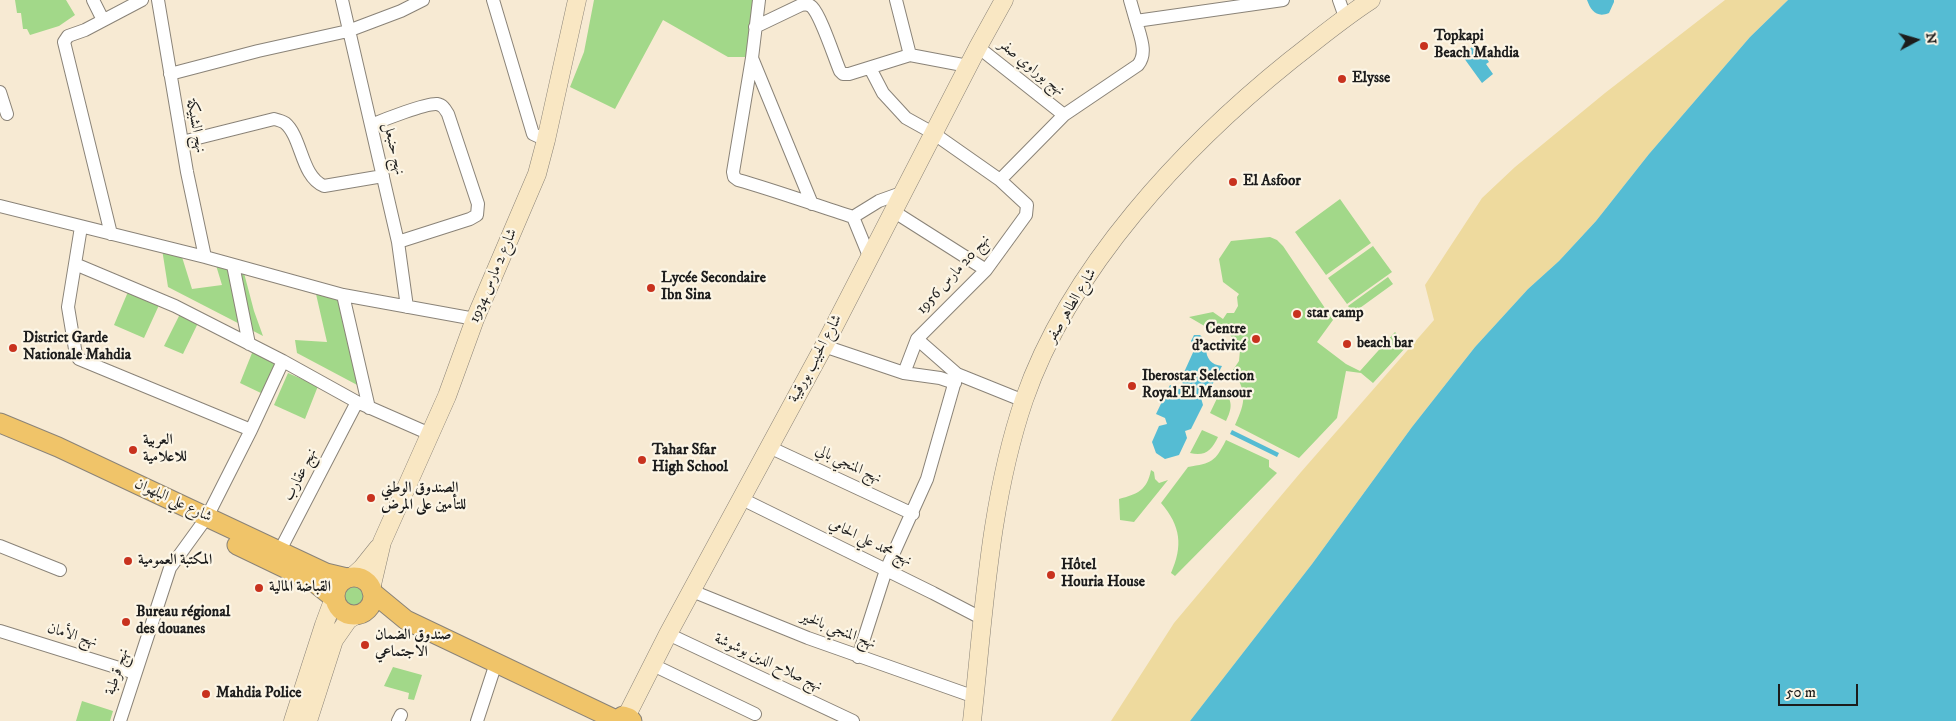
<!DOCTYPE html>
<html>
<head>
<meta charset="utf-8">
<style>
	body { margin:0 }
	#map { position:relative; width:1956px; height:721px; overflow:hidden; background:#f7ead3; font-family:"IM FELL DW Pica",serif }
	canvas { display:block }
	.north { position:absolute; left:1891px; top:15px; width:50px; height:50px; -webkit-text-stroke:4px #fcf5e5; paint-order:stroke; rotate:84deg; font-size:14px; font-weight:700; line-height:20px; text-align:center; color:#1c1c1c }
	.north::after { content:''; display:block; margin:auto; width:18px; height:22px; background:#1c1c1c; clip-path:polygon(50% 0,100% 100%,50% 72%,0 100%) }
	.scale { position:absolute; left:1778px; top:684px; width:80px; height:22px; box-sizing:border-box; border:2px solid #1c1c1c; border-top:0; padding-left:6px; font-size:15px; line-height:18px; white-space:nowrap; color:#1c1c1c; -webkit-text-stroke:4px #fcf5e5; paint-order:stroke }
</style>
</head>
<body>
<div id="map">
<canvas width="1956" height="721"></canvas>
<div class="north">N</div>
<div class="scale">50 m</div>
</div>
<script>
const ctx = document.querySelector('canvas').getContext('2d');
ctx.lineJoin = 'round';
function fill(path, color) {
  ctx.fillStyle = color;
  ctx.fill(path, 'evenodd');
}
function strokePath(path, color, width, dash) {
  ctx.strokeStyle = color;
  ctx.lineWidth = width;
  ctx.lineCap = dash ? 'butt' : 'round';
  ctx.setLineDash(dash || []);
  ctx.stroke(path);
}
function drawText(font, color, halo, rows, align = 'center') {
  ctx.font = font + ' "IM FELL DW Pica",Amiri,serif';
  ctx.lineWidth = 4.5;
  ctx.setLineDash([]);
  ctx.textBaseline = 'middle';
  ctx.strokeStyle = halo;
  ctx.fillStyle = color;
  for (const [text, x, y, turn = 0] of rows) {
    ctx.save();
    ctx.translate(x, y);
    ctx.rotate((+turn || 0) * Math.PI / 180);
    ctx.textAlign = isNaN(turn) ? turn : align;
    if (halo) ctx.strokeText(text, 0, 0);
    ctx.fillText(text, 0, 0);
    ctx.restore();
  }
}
fill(new Path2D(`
	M15,0H66L75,15L59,26L30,35L27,29H23L21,13H17Z
	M594,0H755L749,57H728L663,20L615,109L570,87L584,52Z
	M1340,199L1371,243L1326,275L1295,232Z
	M1270,237L1277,240L1283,246L1333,320L1317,342L1346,364L1360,371L1395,332L1407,346L1373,383L1361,373L1346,371L1337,418L1299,458L1235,425C1246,401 1247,393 1233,370L1239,361L1240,350L1229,333L1222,330L1213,331L1189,317L1213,312L1223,319L1227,313H1234L1238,306L1237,297L1239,294L1223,282L1219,259L1231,241Z
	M1373,246L1392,272L1347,304L1328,278Z
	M162,249L182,257L192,289L222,285L215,262L244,273L254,311L263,336L168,287Z
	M1388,277L1393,284L1353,313L1348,306Z
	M130,287L160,303L144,338L114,325Z
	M316,294L343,300L361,387L297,353L295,340L327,342Z
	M181,312L199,321L183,354L164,346Z
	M254,348L277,360L263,394L240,383Z
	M288,373L318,386L305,419L274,405Z
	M1221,390C1234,399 1232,409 1226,421L1210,413Z
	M1202,430L1218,437C1212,450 1205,457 1190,453Z
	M1226,440L1269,460V467L1277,473L1175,576L1171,573C1183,546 1181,526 1161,503L1188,467C1212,463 1215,462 1226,440Z
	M1151,470L1154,472L1155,479L1159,483L1168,480L1134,522L1120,520L1119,499C1137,494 1147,491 1151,470Z
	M344 597a10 10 0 1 1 20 0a10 10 0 1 1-20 0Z
	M393,667L422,675L414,700L408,699L409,693L384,686Z
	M82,701L113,711L110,721H76Z`), '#a2d889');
fill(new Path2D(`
	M1725,0H1788L1750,37L1649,154L1596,221L1559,261L1528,289L1475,347L1412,427L1312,564L1190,721H1111L1174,623L1301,472L1434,320L1425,285L1482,198L1515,167L1605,93Z`), '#eeda9e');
fill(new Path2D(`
	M1587,0H1614V2L1609,13C1597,18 1591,11 1587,0Z
	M1788,0H1956V721H1190L1312,564L1412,427L1475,347L1528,289L1559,261L1596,221L1649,154L1750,37Z
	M1474,46L1479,55L1483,53L1489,62L1486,64L1493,74L1482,83L1461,54Z
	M1194,335H1200L1203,338V346L1206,348C1206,358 1211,365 1222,366L1208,393L1201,398L1203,405L1191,429L1185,431L1187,438L1179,455L1165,459L1156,453L1152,442L1159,426L1167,424L1165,418L1156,414L1170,385L1179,389L1184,387L1181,379L1195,348L1191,341Z
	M1232,430L1279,453L1277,457L1230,434Z`), '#55bcd3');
const street = new Path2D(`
	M93,0L103,20
	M158,0L187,172L205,257
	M342,0L398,242L407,307
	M493,0L533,134L546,140
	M759,0L752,58L733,172L734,177L738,180C777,191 815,205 853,217L879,201L904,192
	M1130,0L1136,21L1283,0
	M1339,0L1345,17
	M755,27L801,5C805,4 809,4 812,7C821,16 834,57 840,71L843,74H849L910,55L896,0
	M978,47L1064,115
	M910,55L968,66
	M752,58L812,204
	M870,68L883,93L906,118L933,133L1000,180L1027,205L1026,215L986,270L917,339L904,373
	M170,74L258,51L348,31L401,11L423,0
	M0,92L7,114
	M371,125C383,120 426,103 437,104C443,105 445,109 448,114L478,204L477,215L470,219L398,242
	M182,142L274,119C278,120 282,121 285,123C302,137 301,177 324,186L383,176
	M1000,180L1064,115L1138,65C1148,53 1140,36 1136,21
	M0,206L205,257L343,295L475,319
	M893,211L986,270
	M853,217L869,256
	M111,234L64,42L68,36L85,30L142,0
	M75,264L81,227
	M233,265L249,344
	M343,295L369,408
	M917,339L957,374L1024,401
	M824,346L904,373L940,378L955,383
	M251,430L79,359L76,355L68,307L75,264L175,306L283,361L357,402L430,434
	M769,447L913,514
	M742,499L933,593L983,619
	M0,546L60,570
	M276,558L357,402
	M692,591L808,638L975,697
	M0,631L135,673
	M668,634L853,721
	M858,657L886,570L927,479L957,374
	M653,665L755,714
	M120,721L170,568L207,517L251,430L283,361
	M398,721L401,715
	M477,721L496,663`);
const secondary = new Path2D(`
	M352,577L362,568L378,548
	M371,589L382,542L447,396L475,319L537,174L546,140L577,0
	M626,717L668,634L824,346L978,47L1004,0
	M293,721L324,625L334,598
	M308,721L334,640L348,620L356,615
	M972,721C984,614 989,503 1024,400C1070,267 1184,146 1291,60C1318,39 1343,18 1371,0`);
const primary = new Path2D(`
	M0,423L58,447L326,573L347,578
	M237,545L314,582L334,598
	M335 596a19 19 0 1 1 38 0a19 19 0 1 1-38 0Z
	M372,592L406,620L616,720
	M615,721L623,716L629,718L632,721`);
strokePath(street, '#8a8378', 14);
strokePath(secondary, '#8a8378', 19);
strokePath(primary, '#8a8378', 21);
strokePath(street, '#fff', 12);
strokePath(secondary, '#f9e7c3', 18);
strokePath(primary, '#f0c469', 19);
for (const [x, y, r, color] of [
	[1424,46,5,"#c8321e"],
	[1342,79,5,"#c8321e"],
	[1233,182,5,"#c8321e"],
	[651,288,5,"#c8321e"],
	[1297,314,5,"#c8321e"],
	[1256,339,5,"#c8321e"],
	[1347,344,5,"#c8321e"],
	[13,348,5,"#c8321e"],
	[1132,386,5,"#c8321e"],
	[133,450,5,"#c8321e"],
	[642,460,5,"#c8321e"],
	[371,498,5,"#c8321e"],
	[128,561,5,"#c8321e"],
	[1051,575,5,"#c8321e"],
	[259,588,5,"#c8321e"],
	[126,622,5,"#c8321e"],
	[365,645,5,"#c8321e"],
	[206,694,5,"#c8321e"]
]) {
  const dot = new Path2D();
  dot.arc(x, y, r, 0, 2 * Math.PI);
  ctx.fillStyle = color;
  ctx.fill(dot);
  strokePath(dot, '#fcf5e5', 2);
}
drawText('bold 15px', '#1c1c1c', '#fcf5e5', [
	["Topkapi",1434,37],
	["Beach Mahdia",1434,54],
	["Elysse",1352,79],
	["El Asfoor",1243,182],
	["Lycée Secondaire",661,279],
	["Ibn Sina",661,296],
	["star camp",1307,314],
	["Centre",1246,330,"right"],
	["d'activité",1246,347,"right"],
	["District Garde",23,339],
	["Nationale Mahdia",23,356],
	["beach bar",1357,344],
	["Iberostar Selection",1142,377],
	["Royal El Mansour",1142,394],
	["العربية",143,441],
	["للاعلامية",143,458],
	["Tahar Sfar",652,451],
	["High School",652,468],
	["الصندوق الوطني",381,489],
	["للتأمين على المرض",381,506],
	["المكتبة العمومية",138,561],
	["Hôtel",1061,566],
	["Houria House",1061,583],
	["القباضة المالية",269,588],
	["Bureau régional",136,613],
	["des douanes",136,630],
	["صندوق الضمان",375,636],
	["الاجتماعي",375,653],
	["Mahdia Police",216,694]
], 'left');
drawText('15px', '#1c1c1c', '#fcf5e5', [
	["نهج بوراوي صفر",1031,68,39],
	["نهج الشبيكة",195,126,80],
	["نهج حنبعل",393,149,77],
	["نهج 20 مارس 1956",954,275,-48],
	["شارع 2 مارس 1934",494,276,-67],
	["شارع الطاهر صفر",1072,306,-59],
	["شارع الحبيب بورقيبة",816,359,-62],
	["نهج المنجي بالي",848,465,25],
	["نهج عقارب",301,475,-63],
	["شارع علي البلهوان",173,501,25],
	["نهج محمد علي الحامي",870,543,26],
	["نهج المنجي بالخير",838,631,21],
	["نهج الأمان",72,636,17],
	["نهج صلاح الدين بوشوشة",768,663,25],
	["نهج قرطبة",118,672,-72]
]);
</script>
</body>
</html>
